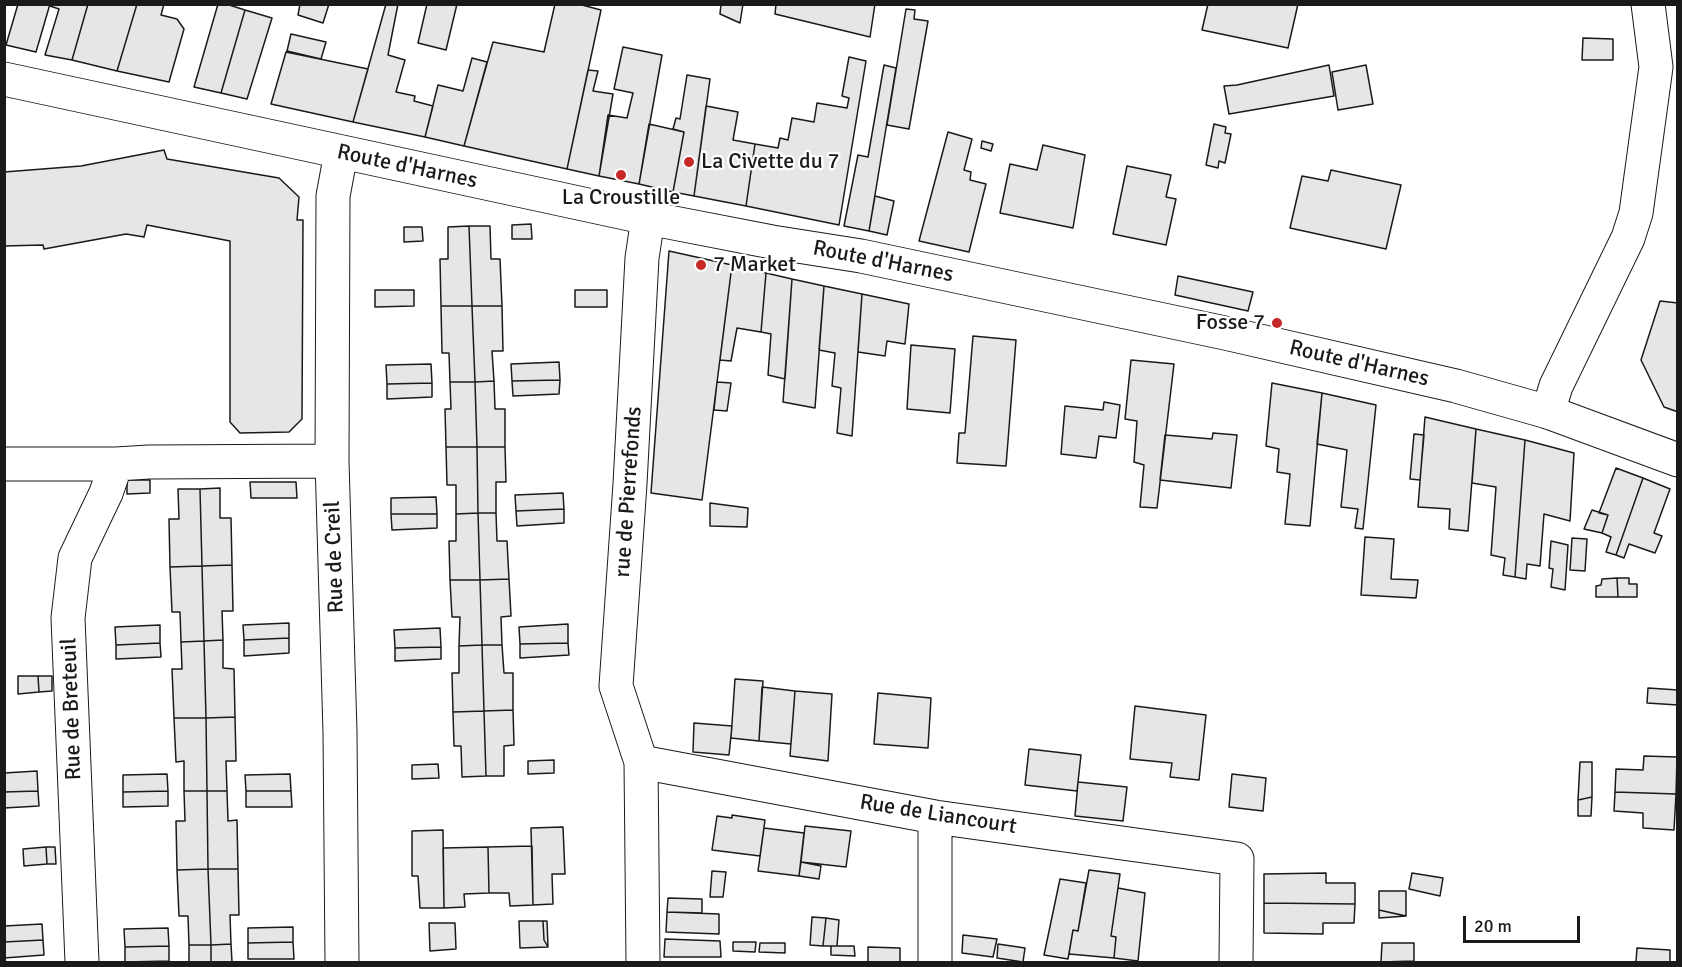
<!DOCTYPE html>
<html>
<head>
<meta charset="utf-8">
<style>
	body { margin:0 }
	#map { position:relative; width:1682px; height:967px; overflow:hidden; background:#fff; font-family:Signika,sans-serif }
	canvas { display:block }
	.frame { position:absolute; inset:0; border:6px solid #1a1a1a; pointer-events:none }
	.scale { position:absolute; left:1463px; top:916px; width:117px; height:27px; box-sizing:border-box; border:3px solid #1a1a1a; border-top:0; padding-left:8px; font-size:18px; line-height:21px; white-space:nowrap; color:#1a1a1a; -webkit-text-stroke:4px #fff; paint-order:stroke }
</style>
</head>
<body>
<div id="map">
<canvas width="1682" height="967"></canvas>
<div class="frame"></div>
<div class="scale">20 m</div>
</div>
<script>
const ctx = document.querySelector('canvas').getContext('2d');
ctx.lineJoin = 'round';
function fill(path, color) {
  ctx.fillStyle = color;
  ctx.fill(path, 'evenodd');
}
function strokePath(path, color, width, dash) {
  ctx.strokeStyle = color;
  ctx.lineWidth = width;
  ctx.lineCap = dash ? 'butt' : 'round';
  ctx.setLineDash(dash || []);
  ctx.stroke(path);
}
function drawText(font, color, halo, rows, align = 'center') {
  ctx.font = font + ' Signika,sans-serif';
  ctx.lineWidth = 4.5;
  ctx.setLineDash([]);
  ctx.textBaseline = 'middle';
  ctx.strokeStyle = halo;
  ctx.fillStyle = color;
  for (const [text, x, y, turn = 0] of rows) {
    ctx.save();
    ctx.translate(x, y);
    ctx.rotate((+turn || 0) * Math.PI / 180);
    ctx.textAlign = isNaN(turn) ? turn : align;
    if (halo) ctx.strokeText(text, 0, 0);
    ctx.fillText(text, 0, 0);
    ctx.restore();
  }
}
const building = new Path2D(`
	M18,4H50L36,52L6,45Z
	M50,4H88L72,60L45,55L59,9L50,6Z
	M88,4H137L117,71L72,60Z
	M137,4H164L161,15L177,19L184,29L169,82L117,71Z
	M218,4H226L245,10L221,93L194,87Z
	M300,4H329L323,23L298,15Z
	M386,4H398L388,55L405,60L396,92L415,96L414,101L433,106L425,137L353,122Z
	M427,4H457L446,50L418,43Z
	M555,4H578L601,10L567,169L464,146L493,42L544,52Z
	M721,4H743L740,23L720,14Z
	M776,4H875L870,37L775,14Z
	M1208,4H1298L1288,48L1202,30Z
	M906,9L915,10L914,19L928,21L909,129L887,125Z
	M245,10L272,18L247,99L221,93Z
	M291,34L326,42L321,59L287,51Z
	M1583,38L1613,39V60H1582Z
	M623,47L662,55L639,184L599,176L608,115L627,118L633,93L614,89Z
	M286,52L368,69L353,122L271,104Z
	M849,57L866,61L839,225L746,206L755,144L778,148L780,138L788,140L792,118L814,122L817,103L847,108L849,98L842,96Z
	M472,58L487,62L464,146L425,137L438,85L463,91Z
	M884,65L896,68L869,231L844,226L858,155L868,157Z
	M1329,65L1334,96L1229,114L1224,86L1237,85Z
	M1366,65L1373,104L1338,110L1332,72Z
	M588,70L598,71L593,91L613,94L599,176L567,169Z
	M687,75L710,79L694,196L673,192L684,132L673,129L676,118L680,119Z
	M706,106L738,112L733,140L755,144L746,206L694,196Z
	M649,124L684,132L673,192L639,184Z
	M1214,124L1226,127L1225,133L1231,134L1225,163L1219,161L1218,168L1206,165Z
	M948,132L972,139L964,170L971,172L970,180L986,184L969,252L919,241Z
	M982,141L993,144L991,151L981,148Z
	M1043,145L1085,155L1073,228L1000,213L1010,164L1037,170Z
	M164,150L167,159L279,178L299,197L297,220H303L302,419L289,432L240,433L230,422V241L147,225L144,237L126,234L44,249L43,245L4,246V172L81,166Z
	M1127,166L1171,175L1166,197L1176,199L1166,245L1113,234Z
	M1331,170L1401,185L1386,249L1290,228L1302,176L1328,181Z
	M875,196L894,201L887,235L869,231Z
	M531,224L532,239H512V225Z
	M469,226L472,306H441L440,259H448V227Z
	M469,226H490L491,259H500L502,306H472Z
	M404,227H422L423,241L404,242Z
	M669,251L732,265L702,500L651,493Z
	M732,265L766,273L761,332L737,328L731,361L720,360Z
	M766,273L792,279L785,379L768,375L771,334L761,332Z
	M1178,276L1253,292L1248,311L1175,295Z
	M792,279L824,286L815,408L783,402Z
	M824,286L862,294L852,436L837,433L841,388L832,386L835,353L819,350Z
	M375,290H414V306L375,307Z
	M575,290H607V307H575Z
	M862,294L909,304L905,344L887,341L885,356L858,352Z
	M1660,301L1678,303V412L1664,407L1641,360Z
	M441,306H472L475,382H450L449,353H442Z
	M472,306H502L503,351H492L494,381L475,382Z
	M973,336L1016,340L1006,466L957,463L959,433H965Z
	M911,345L955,349L950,413L907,409Z
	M1131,360L1174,364L1157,508L1140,507L1144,465L1134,462L1137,421L1125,419Z
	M559,362L560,380L512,381L511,364Z
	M431,364L432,383L387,384L386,365Z
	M560,380L559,394L513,396L512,381Z
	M494,381L495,409H505V447H477L475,382Z
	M450,382H475L477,447H446L445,409H451Z
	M717,382L731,383L727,411L714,410Z
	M432,383V397L387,399V384Z
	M1272,383L1322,393L1310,526L1285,524L1290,474L1277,472L1279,449L1266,446Z
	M1322,393L1376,405L1363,529L1355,528L1358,509L1341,507L1347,450L1317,444Z
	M1104,402L1120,405L1116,438L1099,436L1096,458L1061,454L1065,406L1103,410Z
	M1425,417L1476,429L1468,531L1449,529L1450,509L1418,507Z
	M1476,429L1525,440L1515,577L1503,575L1505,558L1491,555L1496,487L1472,483Z
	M1213,433L1237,435L1231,488L1160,480L1165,435L1212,439Z
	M1414,434L1424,435L1420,480L1410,479Z
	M1525,440L1574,453L1570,521L1544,514L1540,566L1527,564L1526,579L1515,577Z
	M446,447H477L478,513L456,514V485H447Z
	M477,447H505L506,482H496V513H478Z
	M1616,468L1643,478L1616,555L1606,552L1611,537L1602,533L1608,515L1599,513Z
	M1643,478L1670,489L1654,533L1662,536L1655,553L1629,544L1624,558L1616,555Z
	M127,480H150V493L127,494Z
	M250,482H296L297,498H251Z
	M220,488V518H231L232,565L202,566L200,489Z
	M178,489H200L202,566L170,567L169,519H179Z
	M563,493L564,509L516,511L515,495Z
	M436,497L437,514H391V498Z
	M710,503L748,508L747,527L710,526Z
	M564,509V523L517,526L516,511Z
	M1592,510L1608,515L1602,533L1584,529Z
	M478,513H496L497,541H507L509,579L480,580Z
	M478,513L480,580H450L449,541H456V514Z
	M391,514H437V528L392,530Z
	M1365,537L1394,539L1391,579L1418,580L1416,598L1361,595Z
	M1572,538L1587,539L1585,571L1570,570Z
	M1551,541L1568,545L1565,590L1551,587L1553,569L1549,568Z
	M232,565L233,611H222L223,640L204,641L202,566Z
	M202,566L204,641L181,642L180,612H172L170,567Z
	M1617,578H1629V584H1637V597H1618Z
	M1617,578L1618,597H1596V586L1601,585L1602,579Z
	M509,579L511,616L501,617L502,645H482L480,580Z
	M450,580H480L482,645L459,646L460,617H452Z
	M289,623V638L244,640L243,625Z
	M568,624V643L520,644L519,627Z
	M160,625V643L116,645L115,627Z
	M440,628L441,647L395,648L394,630Z
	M289,638V653L244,656V640Z
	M223,640V668L234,669L235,717L206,718L204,641Z
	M204,641L206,718H174L172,669H182L181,642Z
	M160,643L161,657L116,659V645Z
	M568,643L569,655L520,658V644Z
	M482,645L484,711L453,712L452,673H459V646Z
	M482,645H502L504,673H513V710L484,711Z
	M441,647V659L395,661V648Z
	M18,676H38L39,692L18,694Z
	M38,676H52V691L39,692Z
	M735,679L763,681L759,741L731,738Z
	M762,687L795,691L791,744L759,741Z
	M1648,688L1678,690V705L1647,703Z
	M795,691L832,694L828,761L790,756Z
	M878,693L931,698L928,748L874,744Z
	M1135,706L1206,715L1199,780L1170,777L1172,763L1130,759Z
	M513,710L514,745L504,746V776H486L484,711Z
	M484,711L486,776L462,777L461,746H454L453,712Z
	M235,717L236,761H226L227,791H207L206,718Z
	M174,718H206L207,791H184V761L176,762Z
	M694,723L732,726L729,755L693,752Z
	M1029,749L1081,755L1077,791L1025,785Z
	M1644,756L1677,757L1676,794L1615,792L1616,769L1643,770Z
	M554,760V773L528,774V761Z
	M1580,762H1592V797L1578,800Z
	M438,764L439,778L412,779V765Z
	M37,771L38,791L4,792V773Z
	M167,774L168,791L123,792V775Z
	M290,774L291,791H246L245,775Z
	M1232,774L1266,778L1263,811L1229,807Z
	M1078,782L1127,787L1123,821L1075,816Z
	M38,791L39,806L4,808V792Z
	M168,791V806L123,807V792Z
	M184,791H207L208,869L177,870L176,821H185Z
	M207,791H227L228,821L237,820L238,869H208Z
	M246,791H291L292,807H246Z
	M1615,792L1676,794L1674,830L1643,828V813L1614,811Z
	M1592,797L1591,816H1578V800Z
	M732,815L765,820L760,856L712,850L717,816L732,818Z
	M805,826L851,831L846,867L801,862Z
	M563,827L565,874H552L553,904L533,905L531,828Z
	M764,828L804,833L799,876L758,871Z
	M443,830L444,908H420L418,876H412V831Z
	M532,846L533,905L510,906L509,893H489L488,847Z
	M46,847H55L56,864H47Z
	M46,847L47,864L24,866L23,849Z
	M488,847L489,893L464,894L465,907L444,908L443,848Z
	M801,862L821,866L819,879L799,876Z
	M208,869L211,945H189L188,916H179L177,870Z
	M208,869H238L239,915H230L231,944L211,945Z
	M1089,870L1120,874L1111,936L1116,937L1114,958L1069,954L1073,930L1078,931Z
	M712,871L726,872L723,897H710Z
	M1326,873V883H1355V904L1264,903V874Z
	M1412,873L1443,878L1440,896L1409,889Z
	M1060,879L1086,883L1078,931L1073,930L1068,959L1044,955Z
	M1118,888L1145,893L1138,961L1114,958L1116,937L1111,936Z
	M1379,891H1406V916L1379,910Z
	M668,898L702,899V913L667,912Z
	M1264,903L1355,904L1354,923H1323V934L1264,933Z
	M1379,910L1401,915L1406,916L1379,918Z
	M667,912L719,914V934L666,932Z
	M812,917L826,918L823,946L810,945Z
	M826,918L839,920L837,946H823Z
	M519,921H543L544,940L548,947L520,948Z
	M543,921H547L548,947L544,940Z
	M429,923H455L456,949L430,951Z
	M42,924L43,940L4,942V926Z
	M293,927V942L248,943V928Z
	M168,928L169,946L125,947L124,929Z
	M963,935L997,939L993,957L962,953Z
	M665,939L720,941L721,957H664Z
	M43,940L44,955L4,958V942Z
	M293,942L294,959H248V943Z
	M733,942H756L755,952L733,951Z
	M760,943H785V953L759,952Z
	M1382,943H1414V961L1381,962Z
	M231,944L232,962H211V945Z
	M998,944L1025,948L1023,962L997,958Z
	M189,945H211V962H189Z
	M169,946V961L125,962V947Z
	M831,946H854L855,956L831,955Z
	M868,947L900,948V962H868Z
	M1637,948L1670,950V962H1636Z`);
fill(building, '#e6e6e6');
strokePath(building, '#1a1a1a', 1.5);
const minor = new Path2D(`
	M341,153L333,196L332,461L340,732L342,962
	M1548,412L1678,460
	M4,464H116L149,462L332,461
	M641,762L935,817L1237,859L1236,962
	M82,962L68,618L75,558L106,493L116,464
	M643,962L641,762L616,686L630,484L642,258L648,218
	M935,962V817`);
const major = new Path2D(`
	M4,79L648,218L772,242L861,256L1225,333L1456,386L1548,412L1556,386L1628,238L1636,213L1656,67L1648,4`);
strokePath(minor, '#1a1a1a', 35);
strokePath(major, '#1a1a1a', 35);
strokePath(minor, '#fff', 33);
strokePath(major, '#fff', 33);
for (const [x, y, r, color] of [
	[689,162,6,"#c62828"],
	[621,175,6,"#c62828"],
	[701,265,6,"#c62828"],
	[1277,323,6,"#c62828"]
]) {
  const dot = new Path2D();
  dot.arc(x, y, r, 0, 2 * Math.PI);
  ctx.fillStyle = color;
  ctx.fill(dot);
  strokePath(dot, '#fff', 2);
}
drawText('22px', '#1a1a1a', '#fff', [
	["La Civette du 7",701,162],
	["La Croustille",621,198,"center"],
	["7 Market",713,265],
	["Fosse 7",1265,323,"right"]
], 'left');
drawText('22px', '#1a1a1a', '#fff', [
	["Route d'Harnes",407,167,12],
	["Route d'Harnes",883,262,11],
	["Route d'Harnes",1359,364,13],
	["rue de Pierrefonds",629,492,-86],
	["Rue de Creil",335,557,-92],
	["Rue de Breteuil",72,709,-92],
	["Rue de Liancourt",938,815,9]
]);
</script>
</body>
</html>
